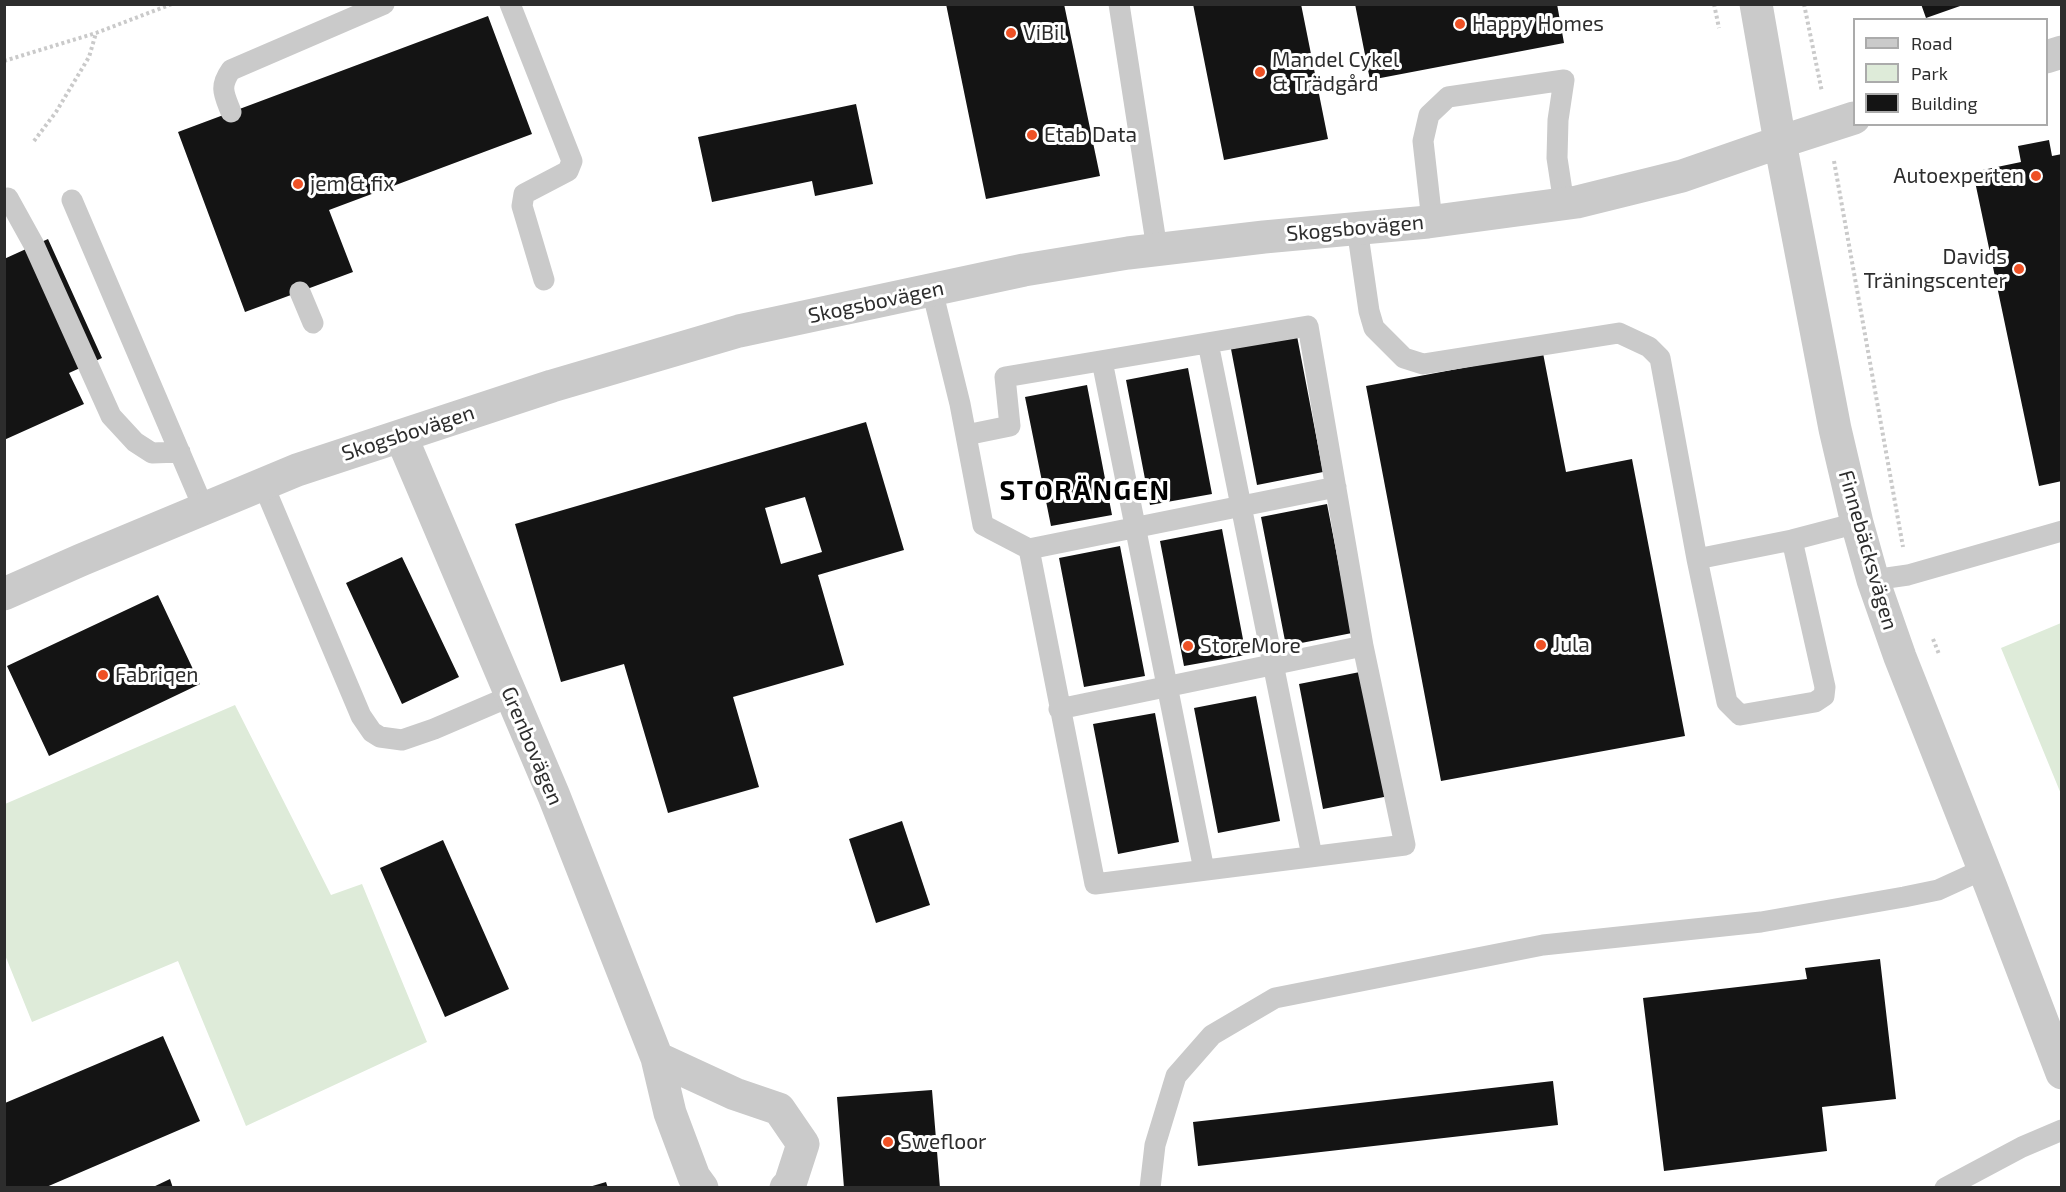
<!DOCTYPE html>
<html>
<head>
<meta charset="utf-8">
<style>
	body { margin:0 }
	#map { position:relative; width:2066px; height:1192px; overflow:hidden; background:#fff; font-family:"Exo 2",sans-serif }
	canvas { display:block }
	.frame { position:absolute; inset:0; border:6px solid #2d2d2d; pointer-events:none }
	.legend { position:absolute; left:1853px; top:18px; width:195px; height:108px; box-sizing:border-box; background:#fff; border:2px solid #ababab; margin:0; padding:8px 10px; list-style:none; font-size:18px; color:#2d2d2d }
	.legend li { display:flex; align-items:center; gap:12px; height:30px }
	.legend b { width:30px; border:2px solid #ababab }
</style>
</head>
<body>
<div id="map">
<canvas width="2066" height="1192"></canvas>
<div class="frame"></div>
<ul class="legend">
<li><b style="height:8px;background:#cacaca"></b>Road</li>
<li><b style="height:16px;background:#deebd9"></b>Park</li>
<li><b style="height:16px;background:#141414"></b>Building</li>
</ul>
</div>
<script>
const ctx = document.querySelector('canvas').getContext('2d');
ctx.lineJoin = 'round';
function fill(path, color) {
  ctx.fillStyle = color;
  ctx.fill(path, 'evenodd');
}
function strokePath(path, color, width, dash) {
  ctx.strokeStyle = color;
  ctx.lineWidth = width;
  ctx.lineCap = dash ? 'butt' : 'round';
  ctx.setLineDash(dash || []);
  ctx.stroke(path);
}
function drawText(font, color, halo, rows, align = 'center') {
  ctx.font = font + ' "Exo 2",sans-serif';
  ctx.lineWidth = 6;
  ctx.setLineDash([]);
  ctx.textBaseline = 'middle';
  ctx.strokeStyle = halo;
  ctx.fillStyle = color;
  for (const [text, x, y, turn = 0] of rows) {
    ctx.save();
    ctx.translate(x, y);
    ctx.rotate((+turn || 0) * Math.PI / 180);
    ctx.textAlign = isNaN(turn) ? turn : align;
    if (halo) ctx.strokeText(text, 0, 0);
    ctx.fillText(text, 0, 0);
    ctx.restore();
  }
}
fill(new Path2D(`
	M2061,623V794L2001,648Z
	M235,705L331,895L362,884L427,1042L246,1126L178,961L32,1022L5,955V804Z`), '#deebd9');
fill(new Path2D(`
	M946,4H1064L1100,176L986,199Z
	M1193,4H1301L1328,139L1224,160Z
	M1355,4H1557L1564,43L1370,80Z
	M1921,4H1962L1963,5L1926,18Z
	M488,16L532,134L329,210L353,272L245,312L178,132Z
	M856,104L873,184L815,196L812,181L712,202L698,137Z
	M2049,140L2052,156L2062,154V481L2039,486L1973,172L2021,162L2018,146Z
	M48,239L102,358L69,373L84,404L4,440V259Z
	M1297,336L1323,472L1257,485L1231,349Z
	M1543,353L1566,472L1632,459L1685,736L1441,781L1366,386Z
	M1188,368L1212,494L1150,505L1126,380Z
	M1087,385L1112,515L1051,526L1025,397Z
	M866,422L904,550L818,575L844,665L733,697L759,787L668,813L624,664L561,682L515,524ZM805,497L822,552L781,564L765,508Z
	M1327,504L1352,633L1286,646L1261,517Z
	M1222,529L1246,655L1184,666L1160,541Z
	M1120,546L1145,676L1084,687L1059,558Z
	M402,557L459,677L402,704L346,583Z
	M158,595L200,684L49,756L7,666Z
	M1365,671L1389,796L1323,809L1299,684Z
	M1256,696L1280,821L1218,833L1194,708Z
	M1155,713L1179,842L1118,854L1093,724Z
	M902,821L930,905L876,923L849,839Z
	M443,840L509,989L445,1017L380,868Z
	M1880,959L1896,1099L1822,1107L1827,1151L1664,1171L1643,998L1807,979L1805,968Z
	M163,1036L200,1121L44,1188H5V1103Z
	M1553,1081L1558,1125L1198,1166L1193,1122Z
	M932,1090L940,1188H844L837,1097Z
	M170,1179L173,1188H151Z
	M606,1182L608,1188H589V1187Z`), '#141414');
strokePath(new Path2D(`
	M1714,4L1719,28
	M1804,4L1822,92
	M4,61L96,33L172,4
	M34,141L56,112L89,57L96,33
	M1834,161L1903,547
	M1933,639L1939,654`), '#cacaca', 4, [3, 3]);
strokePath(new Path2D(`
	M510,4L572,161L568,171L524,194L522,206L544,280
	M1119,4L1157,249
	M231,112C224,94 219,87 231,70L384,4
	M8,198L34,245L111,416L135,442L152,453L180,452
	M72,200L204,509
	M1432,221L1423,141L1429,115L1448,97L1564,80L1558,120L1557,158L1564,204
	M1357,228L1369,311L1374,328L1404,358L1423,364L1619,333L1649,347L1660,358L1697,559L1727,702L1740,715L1815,702L1824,696L1825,687L1792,540
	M932,290L960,404L983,525L1029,549L1095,884L1405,845L1363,646L1308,326L1005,377L1010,426L966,435
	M300,292L313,323
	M1208,343L1312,856
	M1102,361L1204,870
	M263,484L361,716L372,732L380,737L402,740L434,729L511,696
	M1029,549L1336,487
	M1697,559L1792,540L1857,523
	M1873,580L1908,575L2062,531
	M1059,709L1363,646
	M1150,1188L1155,1145L1176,1076L1212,1035L1275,998L1543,945L1761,922L1904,897L1938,890L1984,869
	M1945,1188L2022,1147L2062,1130`), '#cacaca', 21);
strokePath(new Path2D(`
	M1756,4L1780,142L1835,429L1857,523L1873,580L1900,657L1991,887L2062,1073
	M2046,57L2062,52
	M401,436L554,796L657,1058L670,1113L694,1177L702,1188
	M4,594L81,560L297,470L552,386L739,331L1024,270L1128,253L1264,237L1428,222L1577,202L1682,176L1780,142L1854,118
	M657,1058L735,1094L779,1109L803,1144L790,1184L786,1188`), '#cacaca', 33);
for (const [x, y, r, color] of [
	[1460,24,6,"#ee5125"],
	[1011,33,6,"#ee5125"],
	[1260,72,6,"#ee5125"],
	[1032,135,6,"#ee5125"],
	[2036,176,6,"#ee5125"],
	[298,184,6,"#ee5125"],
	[2019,269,6,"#ee5125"],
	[1541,645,6,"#ee5125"],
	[1188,646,6,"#ee5125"],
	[103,675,6,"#ee5125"],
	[888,1142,6,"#ee5125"]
]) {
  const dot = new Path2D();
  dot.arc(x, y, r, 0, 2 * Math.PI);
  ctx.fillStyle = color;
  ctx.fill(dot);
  strokePath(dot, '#fff', 2);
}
drawText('21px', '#2d2d2d', '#fff', [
	["Happy Homes",1472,24],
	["ViBil",1023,33],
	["Mandel Cykel",1272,60],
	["& Trädgård",1272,84],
	["Etab Data",1044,135],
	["Autoexperten",2024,176,"right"],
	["jem & fix",310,184],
	["Davids",2007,257,"right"],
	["Träningscenter",2007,281,"right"],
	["Jula",1553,645],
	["StoreMore",1200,646],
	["Fabriqen",115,675],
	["Swefloor",900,1142]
], 'left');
drawText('21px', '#2d2d2d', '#fff', [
	["Skogsbovägen",1355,228,-5],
	["Skogsbovägen",876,302,-12],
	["Skogsbovägen",408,433,-18],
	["Finnebäcksvägen",1868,550,74],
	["Grenbovägen",532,746,67]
]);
ctx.letterSpacing = '1.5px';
drawText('bold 27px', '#000', '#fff', [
	["STORÄNGEN",1085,491]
]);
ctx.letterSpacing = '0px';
</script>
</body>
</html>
